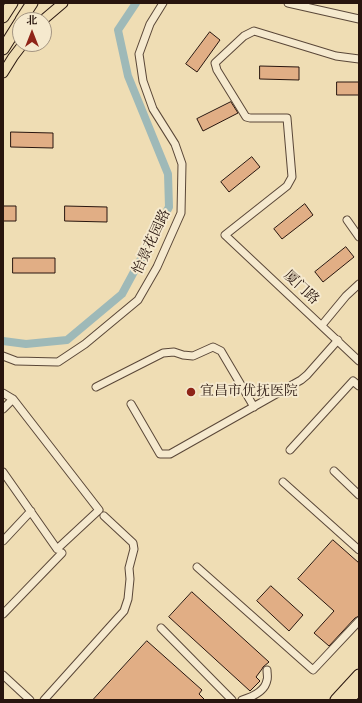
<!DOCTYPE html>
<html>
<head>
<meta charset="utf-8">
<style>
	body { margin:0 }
	#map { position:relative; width:362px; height:703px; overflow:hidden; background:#efddb4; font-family:"Libre Bodoni","Noto Serif SC",serif }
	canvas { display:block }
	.frame { position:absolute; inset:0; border:4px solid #28150e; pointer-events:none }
	.north { position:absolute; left:12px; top:12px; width:40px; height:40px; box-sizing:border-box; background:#f5e9ce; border:1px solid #a39481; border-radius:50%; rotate:0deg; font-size:11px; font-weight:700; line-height:16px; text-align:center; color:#28150e }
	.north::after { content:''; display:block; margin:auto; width:14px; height:18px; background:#8f2418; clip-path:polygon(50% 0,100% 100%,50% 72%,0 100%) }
</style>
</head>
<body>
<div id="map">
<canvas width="362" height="703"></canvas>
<div class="frame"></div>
<div class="north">北</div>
</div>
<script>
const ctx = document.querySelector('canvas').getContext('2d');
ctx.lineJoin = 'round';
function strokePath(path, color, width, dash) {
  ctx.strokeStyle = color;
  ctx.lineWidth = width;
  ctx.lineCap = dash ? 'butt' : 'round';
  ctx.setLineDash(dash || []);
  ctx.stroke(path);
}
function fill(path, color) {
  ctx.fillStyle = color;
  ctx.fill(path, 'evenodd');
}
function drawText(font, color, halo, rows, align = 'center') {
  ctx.font = font + ' "Libre Bodoni","Noto Serif SC",serif';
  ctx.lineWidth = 4;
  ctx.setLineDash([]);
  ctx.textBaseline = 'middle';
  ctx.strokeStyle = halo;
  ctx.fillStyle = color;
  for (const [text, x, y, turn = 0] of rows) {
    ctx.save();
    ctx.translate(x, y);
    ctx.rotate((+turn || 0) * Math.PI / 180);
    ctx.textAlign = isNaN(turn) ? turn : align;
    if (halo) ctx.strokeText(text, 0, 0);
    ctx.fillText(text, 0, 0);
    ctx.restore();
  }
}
strokePath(new Path2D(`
	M3,341L26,344L67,340L122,294L169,207L168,174L128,76L118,30L136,3`), '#9eb9b8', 8);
const building = new Path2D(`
	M210,32L220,40L197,72L186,64Z
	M260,66L299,67V80L260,79Z
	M337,82H359V95H337Z
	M231,102L238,113L203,131L197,119Z
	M11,132L53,133V148L11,147Z
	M252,157L260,167L229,192L221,182Z
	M305,204L313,215L282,239L274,229Z
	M3,206H16V221H3Z
	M65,206L107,207V222L65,221Z
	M346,247L354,257L323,282L315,272Z
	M13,258H55V273H13Z
	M333,540L359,563V616L355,618L329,646L314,633L334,611L298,579Z
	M271,586L303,615L289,631L257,601Z
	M192,592L269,662L263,667L262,669L256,677L260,681L250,691L169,617Z
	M147,641L202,690L199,694L205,700H93Z`);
fill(building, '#e1ae85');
strokePath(building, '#28150e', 1);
const minor = new Path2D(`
	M288,3L359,19
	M359,59L336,56L254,31L244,36L215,63L217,70L246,117L250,118H287L292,177L287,186L225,235L359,361
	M347,220L359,237
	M322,325L346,296L359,284
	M3,356L16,361L58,362L85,344L138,300L157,267L181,213L182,164L175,144L153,109L143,81L139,54L150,24L163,3
	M96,387L163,353L174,352L183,355L193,356L213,347L221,351L254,407
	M3,393L13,399L99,510L57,549L3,472
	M131,404L160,454H170L301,380L307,375L338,340
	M3,409L13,399
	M290,450L353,381L359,386
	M334,471L359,495
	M283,482L359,550
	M3,541L31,511
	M197,567L313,670L359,621
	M3,614L62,553
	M161,628L232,700
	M3,675L30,700
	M44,700L124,611L128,599L130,579L129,568L134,549L133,543L104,516
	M242,700C252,697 265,692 267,680C268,678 267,673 267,670`);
const major = new Path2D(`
	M43,20L63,3
	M3,73L13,57L23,44`);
const highway = new Path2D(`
	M3,17L12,3
	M21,20L32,3
	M3,49L20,22
	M336,700L359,675
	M348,700L359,689`);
strokePath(minor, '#5a4738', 9);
strokePath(major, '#28150e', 11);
strokePath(highway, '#28150e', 13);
strokePath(minor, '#f5e9ce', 7);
strokePath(major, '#efddb4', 9);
strokePath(highway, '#efddb4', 11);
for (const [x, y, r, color] of [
	[191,392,5,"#8f2418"]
]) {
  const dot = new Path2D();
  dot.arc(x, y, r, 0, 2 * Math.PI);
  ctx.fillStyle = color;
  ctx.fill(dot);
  strokePath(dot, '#f5e9ce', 1.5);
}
drawText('14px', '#28150e', '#f5e9ce', [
	["怡景花园路",152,242,-65],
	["厦门路",301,288,43]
]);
drawText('14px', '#28150e', '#f5e9ce', [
	["宜昌市优抚医院",200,392]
], 'left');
</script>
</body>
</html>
